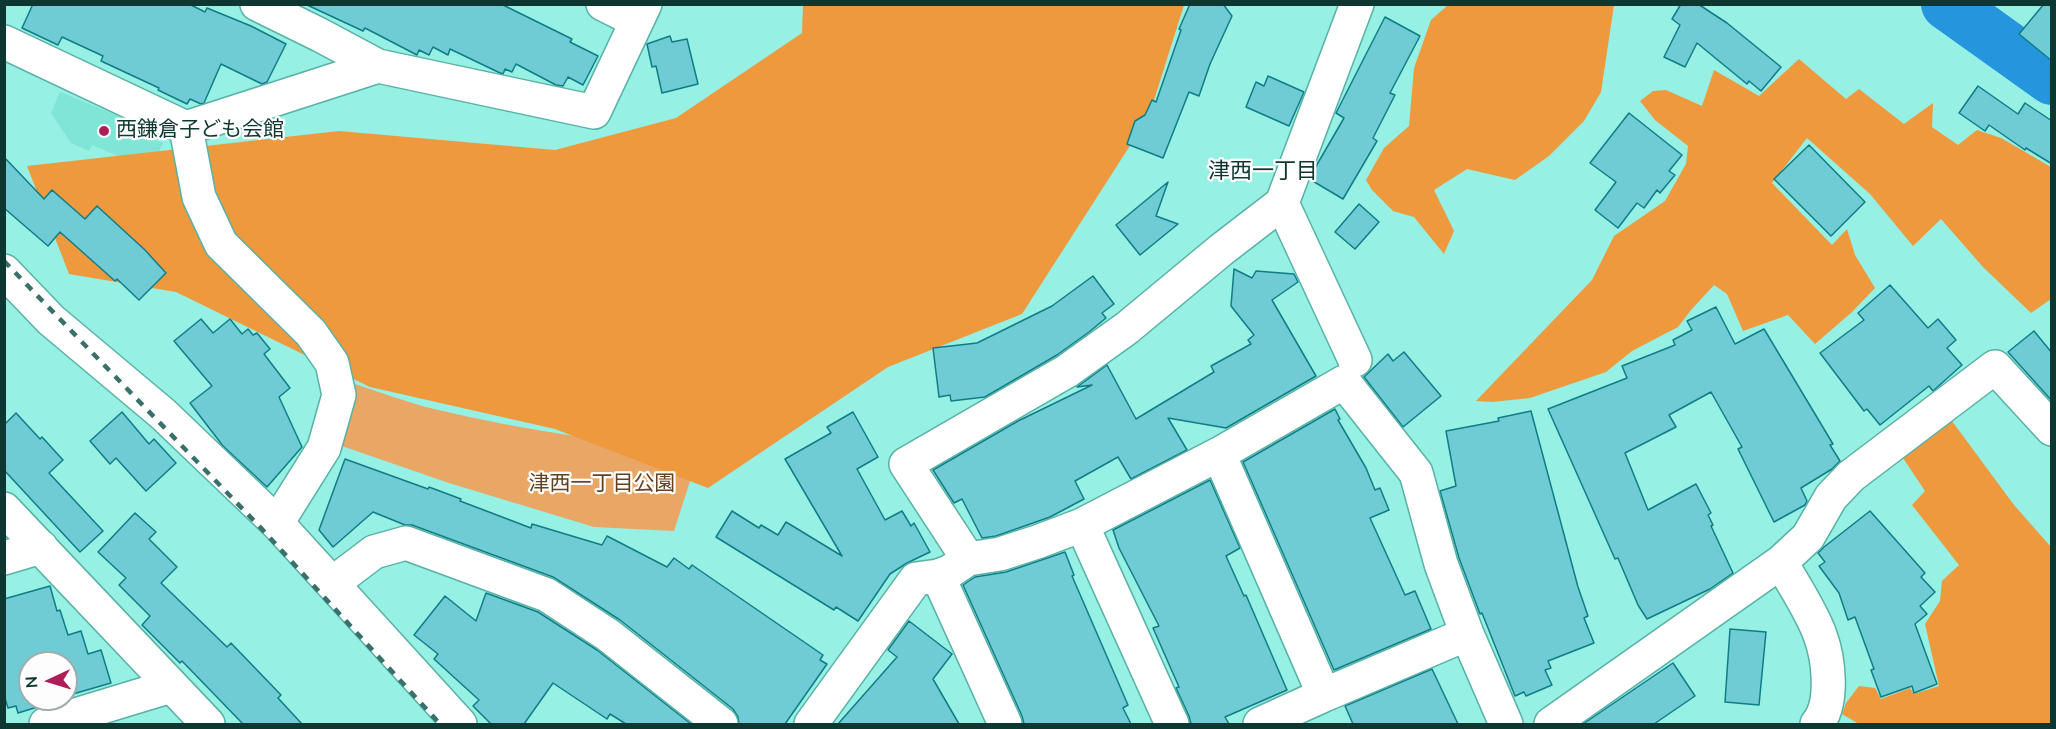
<!DOCTYPE html>
<html>
<head>
<meta charset="utf-8">
<style>
	body { margin:0 }
	#map { position:relative; width:2056px; height:729px; overflow:hidden; background:#96f0e3; font-family:"Nunito Sans",sans-serif }
	canvas { display:block }
	.frame { position:absolute; inset:0; border:6px solid #0f3732; pointer-events:none }
	.north { position:absolute; left:18px; top:651px; width:60px; height:60px; box-sizing:border-box; background:#fdfdfd; border:2px solid #9eaeac; border-radius:50%; rotate:266deg; font-size:16px; font-weight:700; line-height:24px; text-align:center; color:#0f3732 }
	.north::after { content:''; display:block; margin:auto; width:21px; height:27px; background:#ae1f57; clip-path:polygon(50% 0,100% 100%,50% 72%,0 100%) }
</style>
</head>
<body>
<div id="map">
<canvas width="2056" height="729"></canvas>
<div class="frame"></div>
<div class="north">N</div>
</div>
<script>
const ctx = document.querySelector('canvas').getContext('2d');
ctx.lineJoin = 'round';
function fill(path, color) {
  ctx.fillStyle = color;
  ctx.fill(path, 'evenodd');
}
function strokePath(path, color, width, dash) {
  ctx.strokeStyle = color;
  ctx.lineWidth = width;
  ctx.lineCap = dash ? 'butt' : 'round';
  ctx.setLineDash(dash || []);
  ctx.stroke(path);
}
function drawText(font, color, halo, rows, align = 'center') {
  ctx.font = font + ' "Nunito Sans","Noto Sans JP",sans-serif';
  ctx.lineWidth = 4.5;
  ctx.setLineDash([]);
  ctx.textBaseline = 'middle';
  ctx.strokeStyle = halo;
  ctx.fillStyle = color;
  for (const [text, x, y, turn = 0] of rows) {
    ctx.save();
    ctx.translate(x, y);
    ctx.rotate((+turn || 0) * Math.PI / 180);
    ctx.textAlign = isNaN(turn) ? turn : align;
    if (halo) ctx.strokeText(text, 0, 0);
    ctx.fillText(text, 0, 0);
    ctx.restore();
  }
}
fill(new Path2D(`
	M60,92L143,126L147,136L163,143L153,164L130,161L92,145L89,151L71,143L51,113Z`), '#7fe6d7');
fill(new Path2D(`
	M352,383C379,392 406,402 434,409C522,430 610,442 699,453L674,531L594,527L449,483L339,445Z`), '#eaa664');
fill(new Path2D(`
	M803,5H1184L1149,116L1022,314L888,367L708,488L555,429L370,387L176,292L69,274L27,166L339,131L555,150L676,118L802,33Z
	M1448,5H1614L1601,92L1584,121L1549,156L1515,180L1467,169L1434,190L1454,231L1444,254L1414,217L1393,211L1372,190L1366,180L1384,148L1409,126L1414,68L1431,20Z
	M1799,59L1846,99L1859,89L1904,124L1933,103L1932,127L1958,145L1977,130L2001,138L2051,167V299L2031,313L1983,267L1941,219L1913,246L1870,194L1807,138L1772,183L1832,245L1847,229L1855,255L1875,288L1852,312L1815,344L1788,315L1743,331L1727,294L1714,285L1691,310L1678,327L1632,351L1606,372L1530,398L1492,402L1476,401L1592,280L1614,236L1665,201L1686,164L1688,146L1655,120L1640,101L1653,91L1666,90L1702,106L1714,70L1759,96Z
	M1949,417L2014,505L2051,547V724H1859L1842,714L1846,703L1859,686L1875,688L1881,699L1910,688L1914,694L1939,686L1925,624L1940,601L1942,581L1959,565L1912,505L1925,491L1899,452Z`), '#ee993d');
strokePath(new Path2D(`
	M1947,4L2052,79`), '#2595de', 52);
const building = new Path2D(`
	M33,4H189L205,12L207,8L251,26L286,44L267,82L262,84L221,64L204,103L201,104L190,99L187,104L158,90L159,88L101,61L103,56L62,37L58,45L22,28Z
	M305,4H501L572,39L570,42L598,56L583,85L568,77L563,86L556,85L516,64L512,72L505,69L503,74L498,72L450,49L448,55L433,47L429,55L419,50L417,55L365,28L363,31Z
	M1190,4H1223L1232,16L1210,64L1199,96L1189,92L1163,158L1127,144L1135,121L1145,115L1152,100L1156,102L1181,30L1179,29Z
	M1681,4H1698L1727,23L1781,67L1761,91L1749,81L1747,84L1697,43L1685,67L1664,57L1680,25L1672,19Z
	M2044,4H2052V61L2019,34Z
	M1385,17L1420,36L1390,93L1395,95L1373,138L1377,141L1343,199L1311,180L1315,168L1344,118L1336,113Z
	M670,36L672,42L687,39L698,84L662,93L656,66L652,67L647,44Z
	M1268,76L1304,92L1289,126L1246,107L1256,82L1264,86Z
	M1978,86L2018,114L2025,103L2052,121V164L2026,148L2025,150L1989,125L1985,131L1959,113Z
	M1629,113L1682,155L1669,171L1675,175L1660,193L1657,190L1644,208L1637,203L1618,228L1595,210L1616,182L1590,163Z
	M1809,145L1865,202L1831,236L1774,179Z
	M4,157L44,199L52,190L85,219L97,206L145,250L166,273L139,300L117,279L115,281L60,232L48,246L4,208Z
	M1168,182L1156,216L1178,224L1140,255L1116,225Z
	M1359,204L1379,222L1355,249L1335,232Z
	M1234,269L1252,278L1256,271L1294,274L1298,282L1272,300L1316,376L1226,428L1168,418L1187,450L1131,479L1118,457L1075,481L1084,499L1050,517L996,536L982,538L962,499L954,503L933,470L1018,421L1092,385L1077,387L1107,365L1136,419L1214,372L1211,366L1251,344L1248,340L1254,335L1231,306Z
	M1093,276L1114,304L1102,313L1106,318L1089,332L1057,355L985,397L951,401L950,395L939,397L933,348L977,343L1052,306Z
	M1890,285L1928,328L1938,319L1956,340L1947,348L1962,365L1933,391L1929,386L1880,425L1867,409L1864,411L1820,353L1864,320L1858,313Z
	M1716,307L1735,344L1764,329L1833,444L1830,445L1840,461L1832,469L1801,488L1807,501L1805,505L1774,522L1738,449L1742,447L1711,392L1669,415L1676,427L1625,453L1648,510L1696,484L1711,513L1708,515L1713,525L1711,526L1733,573L1710,589L1647,619L1638,605L1618,558L1615,559L1548,409L1627,378L1622,366L1675,345L1673,340L1692,330L1687,321Z
	M201,319L213,333L230,319L242,334L248,329L253,335L257,333L270,349L264,354L290,388L279,397L302,447L267,487L223,446L190,403L212,386L174,341Z
	M2034,331L2052,353V401L2008,352Z
	M1404,352L1441,396L1403,427L1364,377L1388,354L1393,361Z
	M1335,409L1340,419L1338,420L1366,468L1375,490L1380,488L1389,510L1370,518L1405,595L1415,591L1431,629L1334,670L1243,462Z
	M1531,411L1578,587L1588,616L1584,618L1594,643L1548,661L1551,668L1545,670L1552,685L1526,696L1524,692L1515,696L1482,613L1480,614L1459,558L1440,491L1456,486L1446,431L1499,421L1498,418Z
	M122,412L149,444L154,439L176,463L146,491L116,458L110,464L90,441Z
	M853,412L878,457L857,469L885,520L902,511L911,526L914,523L930,552L907,563L890,574L858,621L836,607L834,610L716,537L732,511L759,528L761,525L778,535L786,522L842,556L785,459L831,433L827,427Z
	M16,413L40,439L42,437L63,460L49,473L103,531L80,552L4,470V425Z
	M345,459L428,489L429,487L461,499L460,501L531,528L532,524L602,545L607,536L667,567L674,558L689,569L692,565L823,655L820,660L827,664L785,724H739L738,717L733,709L620,620L553,577L412,525H405L373,512L333,547L319,530Z
	M1210,480L1240,548L1226,556L1244,596L1246,595L1287,690L1225,717L1229,724H1191L1189,716L1176,688L1179,687L1153,628L1159,626L1119,548L1113,530Z
	M1870,511L1925,573L1921,577L1935,592L1920,606L1927,614L1915,624L1937,684L1914,693L1912,686L1881,697L1871,670L1874,669L1855,617L1848,620L1839,593L1819,566L1825,562L1818,553L1824,547Z
	M135,513L156,532L149,539L177,567L161,583L227,647L231,643L281,695L278,698L302,724H243L182,661L180,663L142,625L150,616L119,585L126,578L98,552Z
	M1065,552L1074,575L1072,576L1128,705L1123,708L1131,724H1024L1022,716L963,585L975,577L1006,572Z
	M50,586L57,611L60,610L68,635L81,631L88,654L101,650L111,683L66,696V663H30V699H56L47,702V704L18,713L16,706L8,708L4,695V599Z
	M486,593L538,612L597,650L691,724H626L610,714L607,719L553,683L524,724H491L473,706L479,700L434,659L438,654L414,635L445,596L476,621Z
	M909,621L952,654L933,679L959,724H838L897,657L888,650Z
	M1730,629L1766,632L1759,705L1725,702Z
	M1673,663L1695,696L1654,724H1583Z
	M1432,669L1458,724H1353L1345,706Z`);
fill(building, '#6fcbd4');
strokePath(building, '#0f7d86', 1.5);
const minor = new Path2D(`
	M257,4L320,35L378,66L594,112L645,4
	M603,4L637,21
	M4,42L186,128L378,66
	M186,128L199,197L221,244L311,333L332,363L339,395L324,448L277,523
	M1282,203L1355,360
	M4,271L51,320L163,414L277,523L460,724
	M1219,454L1324,695
	M4,509L208,724
	M1082,525L1172,724
	M4,558L41,547
	M968,559L906,464L1067,371L1127,328L1221,250L1282,203L1357,4
	M1781,562C1794,586 1811,610 1820,635C1829,659 1834,704 1817,724
	M938,576L1005,724
	M333,583L374,552L406,543L547,595L608,635L721,724
	M46,724L171,686
	M811,724L916,579L938,576L949,572L968,559L1000,554L1037,542L1082,525L1219,454L1344,382L1416,473L1441,564L1467,634L1506,724
	M1260,724L1324,695L1467,634
	M1551,724L1781,562L1808,537L1831,497L1851,476L1995,367L2052,429`);
strokePath(minor, '#57b2a5', 36);
strokePath(minor, '#fff', 33);
strokePath(new Path2D(`
	M4,261L261,528L440,724`), '#397069', 4.5, [8, 8]);
for (const [x, y, r, color] of [
	[104,131,6,"#ae1f57"]
]) {
  const dot = new Path2D();
  dot.arc(x, y, r, 0, 2 * Math.PI);
  ctx.fillStyle = color;
  ctx.fill(dot);
  strokePath(dot, '#fdfdfd', 2);
}
drawText('21px', '#0f3732', '#fdfdfd', [
	["西鎌倉子ども会館",116,131]
], 'left');
drawText('21px', '#65421f', '#fdfdfd', [
	["津西一丁目公園",602,485]
]);
drawText('22px', '#0f3732', '#fdfdfd', [
	["津西一丁目",1263,173]
]);
</script>
</body>
</html>
